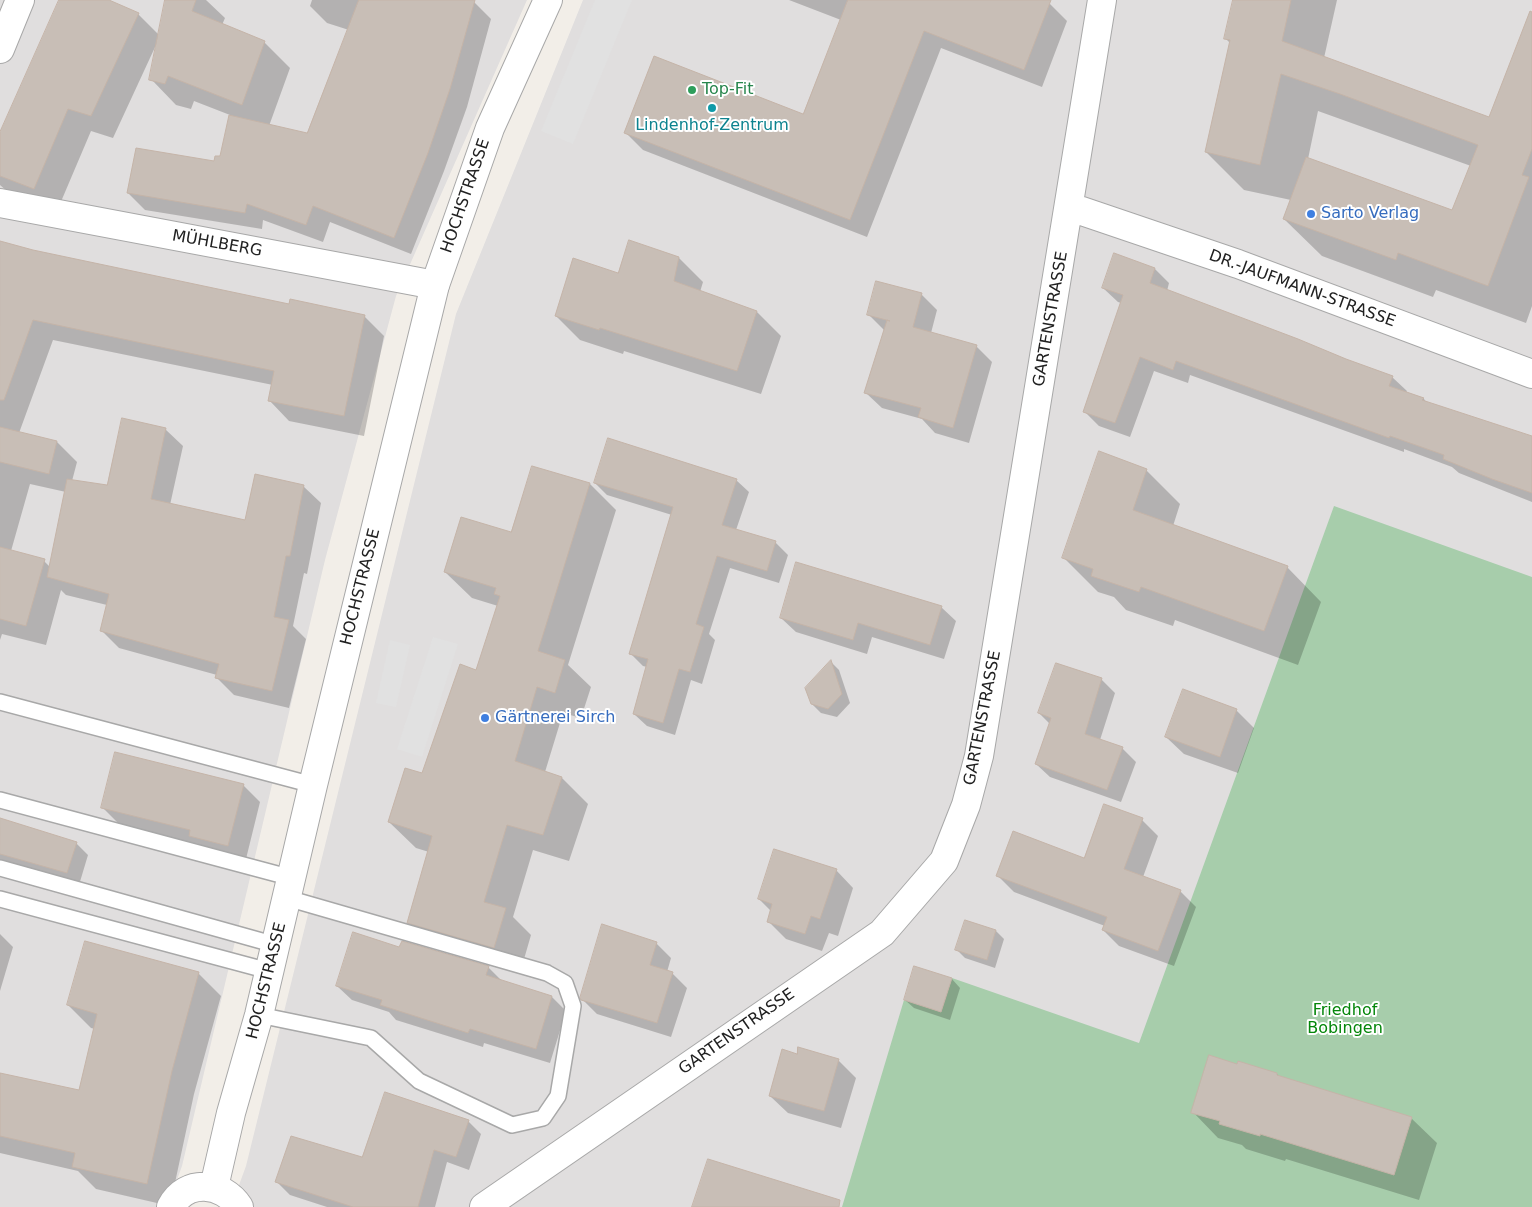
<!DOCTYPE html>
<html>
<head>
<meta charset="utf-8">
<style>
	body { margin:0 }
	canvas { display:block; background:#f2eee8 }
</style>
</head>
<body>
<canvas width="1532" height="1207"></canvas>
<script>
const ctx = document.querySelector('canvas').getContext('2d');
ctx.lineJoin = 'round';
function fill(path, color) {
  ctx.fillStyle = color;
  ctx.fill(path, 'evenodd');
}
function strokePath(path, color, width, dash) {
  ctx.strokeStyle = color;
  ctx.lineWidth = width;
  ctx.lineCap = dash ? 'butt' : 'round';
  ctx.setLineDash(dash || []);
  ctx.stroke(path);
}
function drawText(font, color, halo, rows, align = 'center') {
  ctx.font = font + ' "DejaVu Sans",sans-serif';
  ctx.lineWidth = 4;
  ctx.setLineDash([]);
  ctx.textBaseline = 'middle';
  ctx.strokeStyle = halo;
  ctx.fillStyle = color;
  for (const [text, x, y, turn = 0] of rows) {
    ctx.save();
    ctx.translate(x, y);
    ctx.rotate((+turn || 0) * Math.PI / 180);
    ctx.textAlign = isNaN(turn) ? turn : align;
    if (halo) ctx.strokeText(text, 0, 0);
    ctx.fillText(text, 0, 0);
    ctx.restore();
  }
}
fill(new Path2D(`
	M0,0H527L396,296L325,560L182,1166L167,1207H0Z
	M583,0H1532V1207H231L246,1166L456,314Z`), '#e0dede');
fill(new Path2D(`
	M1334,506L1532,577V1207H842L904,1000L941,1012L952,978L1139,1043Z`), '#a7cdab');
fill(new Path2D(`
	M595,0H632L573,144L541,131Z
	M433,637L458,644L422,757L397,749Z
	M390,640L410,645L396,707L376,703Z`), '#e1e1e1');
fill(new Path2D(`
	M61,0H106L138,14L159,35L166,0H206L225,18L222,25L264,42L290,68L269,126L308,135L349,30L327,23L310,6L312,0H467L474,2L491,19L467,107L444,171L411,254L330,222L323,242L263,220L262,229L145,210L128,193L215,162L221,158L230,115L194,101L191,109L176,105L151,79L156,45L113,138L91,131L57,211L8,192L0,185V136Z
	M789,0H1040L1050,4L1067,21L1042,87L941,48L867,237L643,150L625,132L804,115L841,20Z
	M1234,0H1337L1324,58L1489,118L1532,33V306L1526,323L1436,290L1433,297L1322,256L1284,219L1291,200L1244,190L1206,152L1230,43L1226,39ZM1318,111L1471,166L1453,212L1308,159Z
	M0,243L32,252L290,305L364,316L384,336L364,436L289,421L269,400L273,385L53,340L19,433L57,442L77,462L72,481L108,486L165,429L183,446L170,505L246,521L303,486L321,503L307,574L304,573L293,626L306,639L289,708L234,695L217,678V675L119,648L101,630L107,605L66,595L61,590L46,645L2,634L0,640ZM30,484L66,492L50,567L44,561L11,551Z
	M1115,255L1155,269L1169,283L1167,291L1345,361L1392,377L1407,391L1406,393L1424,399L1427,403L1532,438V502L1459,473L1452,467L1404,449V452L1190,375L1188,383L1154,371L1130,437L1099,426L1084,411L1121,303L1118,302L1103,288Z
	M679,258L703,282L700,292L757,312L781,336L761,394L624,351L623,354L580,340L556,316L619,275Z
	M921,294L937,310L931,333L976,346L992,362L969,443L935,433L922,419L882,408L866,393L885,331L868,314Z
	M1146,470L1180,504L1173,526L1287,567L1321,602L1298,665L1175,620L1173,626L1126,610L1114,597L1098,592L1064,558Z
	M736,480L749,492L736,530L775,542L788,555L779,583L730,568L709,634L715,640L702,684L691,680L675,735L647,726L634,714L647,667L643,666L630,653L672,515L607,495L595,483Z
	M590,484L616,510L568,665L591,687L581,718L563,713L545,772L562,778L588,804L569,861L533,850L513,917L531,935L520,973L434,949L408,922L429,852L416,848L389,822L423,774L477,671L498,606L472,598L445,572L512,534Z
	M941,607L956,621L944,659L872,637L867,654L796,632L781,618Z
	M831,662L839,670L850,703L837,717L821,713L812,704Z
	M1101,679L1115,693L1100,740L1122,748L1136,762L1121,802L1050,777L1036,764L1050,724L1039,713Z
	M1236,710L1254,728L1238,773L1184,754L1166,737Z
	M243,785L260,802L245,863L207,853L198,844L120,825L102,807Z
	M0,819L76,843L88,855L79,885L0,861Z
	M1142,820L1158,836L1143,877L1180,891L1196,907L1174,966L1119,946L1103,930L1105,926L1014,892L998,876L1085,859Z
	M836,870L853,888L838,936L829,933L822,951L786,939L768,921L771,911L759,899Z
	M966,921L996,931L1004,939L995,968L965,958L957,950Z
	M0,934L13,947L0,991Z
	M656,943L671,958L667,972L672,973L687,988L671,1037L597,1014L582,999Z
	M399,948L488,967L502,981L552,997L566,1011L550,1063L484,1043L483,1047L396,1020L389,1012L352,1000L337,986Z
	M198,973L221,996L194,1094L170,1206L96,1189L78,1171L0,1153V1074L80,1092L95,1029L91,1028L68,1005Z
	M952,979L960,988L950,1020L914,1008L905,1000Z
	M838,1060L856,1078L841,1128L788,1113L770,1096Z
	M1238,1065L1277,1074L1280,1078L1411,1118L1437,1143L1419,1200L1286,1159L1285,1161L1246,1149L1242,1145L1218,1138L1193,1112Z
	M468,1121L481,1134L469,1170L447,1162L435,1207H327L290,1195L276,1181L363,1159Z`), '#0003');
const building = new Path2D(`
	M59,0H109L139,13L91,116L68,109L34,189L0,176V132Z
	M165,0H196L192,11L265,41L242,105L168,76L165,84L149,80Z
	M359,0H475L450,89L428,153L394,238L313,206L306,225L247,204L245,213L127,193L136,148L214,161L215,156H220L229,115L307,133Z
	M848,0H1051L1024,70L924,31L850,220L624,133L654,56L803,114Z
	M1233,0H1291L1282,41L1489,117L1530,11L1532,12V149L1522,175L1529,177L1488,286L1398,253L1396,260L1283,219L1306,157L1452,210L1478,145L1340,94L1281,74L1260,165L1205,152L1230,40L1224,39Z
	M629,240L679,257L674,281L757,311L737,371L600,328L599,330L555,316L573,258L618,273Z
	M0,241L33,250L289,304L290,299L365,315L344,416L268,401L274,371L33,320L4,400H0Z
	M1114,253L1155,268L1150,283L1298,339L1346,359L1393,376L1389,386L1424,398L1422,400L1532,436V493L1492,479L1443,459L1444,455L1390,436L1389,438L1176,361L1173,370L1140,357L1115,423L1083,412L1123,295L1102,288Z
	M876,281L922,293L913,327L977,345L953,428L918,417L921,408L864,393L887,320L890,321L867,315Z
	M122,418L166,428L151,499L245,520L255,474L304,485L290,556H286L274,617L289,620L272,691L215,678L219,664L100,631L109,594L47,577L67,479L107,485Z
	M0,427L57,441L49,474L0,462Z
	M608,438L737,479L722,525L776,541L767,571L717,556L696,624L704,627L690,672L679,669L663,723L633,714L648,659L629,654L673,507L594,483Z
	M1099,451L1147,469L1133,510L1288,566L1264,631L1141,587L1139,592L1091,576L1093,569L1062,558Z
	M532,466L590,483L538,651L565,660L555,693L537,687L515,761L562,777L543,835L507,825L484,902L506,908L494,948L407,923L432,836L388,822L405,768L422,773L460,664L476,670L500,596L494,594L496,588L444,572L461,517L511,532Z
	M0,547L45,559L26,626L0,619Z
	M796,562L942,606L930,645L858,623L853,640L780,618Z
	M831,660L842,694L828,709L811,704L805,688Z
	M1056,663L1102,678L1085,734L1123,747L1107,790L1035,764L1051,718L1038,713Z
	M1183,689L1237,709L1220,757L1165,737Z
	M115,752L244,784L228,846L189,836L190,830L101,808Z
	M1104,804L1143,818L1124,869L1181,890L1158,951L1102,930L1107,917L996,876L1013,831L1084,858Z
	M0,818L77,842L67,873L0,854Z
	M774,849L837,869L820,919L811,916L805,934L767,922L772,904L758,899Z
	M965,920L996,930L987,960L955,950Z
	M602,924L657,942L650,965L673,972L657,1023L581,1000L580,998Z
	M353,932L399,947L402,941L489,966L486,975L552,996L536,1049L470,1029L468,1033L380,1005L382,1000L336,986Z
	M85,941L199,972L172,1071L147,1184L72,1167L75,1153L0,1136V1073L79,1090L97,1014L67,1005Z
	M914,966L952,978L941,1012L904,1000Z
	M798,1047L839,1059L824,1111L769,1096L782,1049L797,1054Z
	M1209,1055L1237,1064L1238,1061L1277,1073V1075L1412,1117L1394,1175L1260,1134V1136L1219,1124L1220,1121L1191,1113Z
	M385,1092L469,1120L456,1157L434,1150L418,1207H353L275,1182L291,1136L362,1157Z
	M708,1159L840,1200L839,1207H692Z`);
fill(building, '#c8beb6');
strokePath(building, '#c5b4a8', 1);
const service = new Path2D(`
	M0,702L313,785
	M0,800L292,878
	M0,868L276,945
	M0,899L269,971
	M259,1015L371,1038L419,1081L512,1125L543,1118L558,1096L573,1006L565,983L547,973L287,898`);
const minor = new Path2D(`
	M0,49L20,0
	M0,203L435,285
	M1070,207L1238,264L1532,374
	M484,1207L882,933L944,861L966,805L979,756L1102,0`);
const tertiary = new Path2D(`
	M214,1187L231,1113L259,1015L313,785L435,285L490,128L548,0
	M171,1207C186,1178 223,1182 239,1207`);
strokePath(service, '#a8a8a8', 18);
strokePath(minor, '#a8a8a8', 30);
strokePath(tertiary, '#a8a8a8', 30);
strokePath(service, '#fff', 15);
strokePath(minor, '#fff', 28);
strokePath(tertiary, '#fff', 28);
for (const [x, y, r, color] of [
	[692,90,5,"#2e9e5b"],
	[712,108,5,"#0f9aa8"],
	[1311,214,5,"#3f7fe0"],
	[485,718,5,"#3f7fe0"]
]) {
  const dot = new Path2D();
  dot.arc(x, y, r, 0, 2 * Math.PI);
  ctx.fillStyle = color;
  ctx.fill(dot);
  strokePath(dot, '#fff', 2);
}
drawText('16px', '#27864d', '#fff', [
	["Top-Fit",702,90]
], 'left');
drawText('16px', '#0d838f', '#fff', [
	["Lindenhof-Zentrum",712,126]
]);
drawText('16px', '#212121', '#fff', [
	["HOCHSTRASSE",466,196,-71],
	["MÜHLBERG",217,244,10],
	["DR.-JAUFMANN-STRASSE",1302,289,20],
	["GARTENSTRASSE",1051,319,-80],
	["HOCHSTRASSE",361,587,-76],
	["GARTENSTRASSE",983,718,-79],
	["HOCHSTRASSE",267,981,-76],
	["GARTENSTRASSE",737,1032,-35]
]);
drawText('16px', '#366cbe', '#fff', [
	["Sarto Verlag",1321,214],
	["Gärtnerei Sirch",495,718]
], 'left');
drawText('16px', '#04860a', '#fff', [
	["Friedhof",1345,1011],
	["Bobingen",1345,1029]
]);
</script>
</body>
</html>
